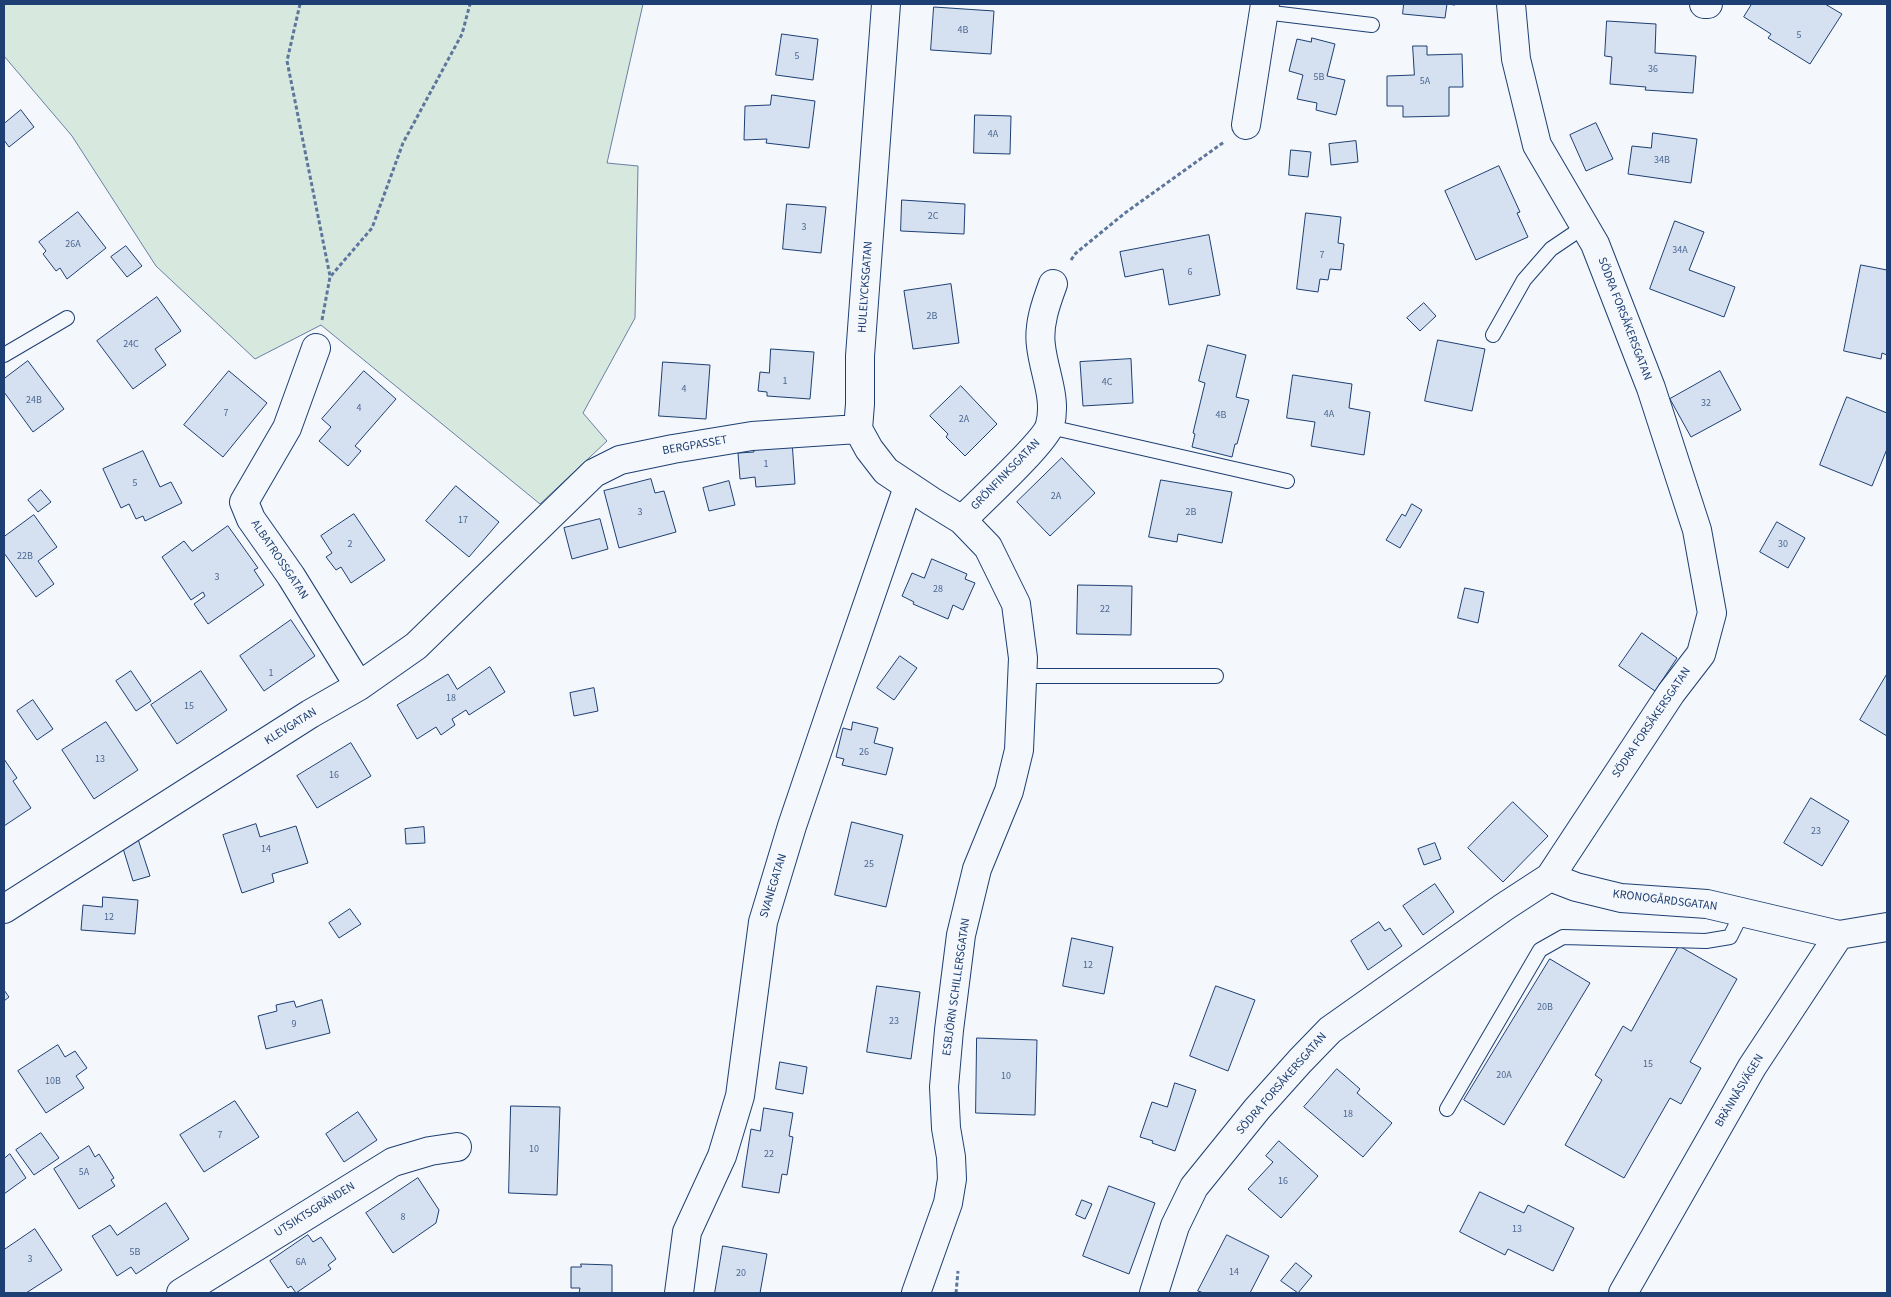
<!DOCTYPE html>
<html>
<head>
<meta charset="utf-8">
<style>
	body { margin:0 }
	#map { position:relative; width:1891px; height:1297px; overflow:hidden; background:#f4f7fb; font-family:"Source Sans 3",sans-serif }
	canvas { display:block }
	.frame { position:absolute; inset:0; border:5px solid #1d3f73; pointer-events:none }
</style>
</head>
<body>
<div id="map">
<canvas width="1891" height="1297"></canvas>
<div class="frame"></div>
</div>
<script>
const ctx = document.querySelector('canvas').getContext('2d');
ctx.lineJoin = 'round';
function fill(path, color) {
  ctx.fillStyle = color;
  ctx.fill(path, 'evenodd');
}
function strokePath(path, color, width, dash) {
  ctx.strokeStyle = color;
  ctx.lineWidth = width;
  ctx.lineCap = dash ? 'butt' : 'round';
  ctx.setLineDash(dash || []);
  ctx.stroke(path);
}
function drawText(font, color, halo, rows, align = 'center') {
  ctx.font = font + ' "Source Sans 3",sans-serif';
  ctx.lineWidth = 4;
  ctx.setLineDash([]);
  ctx.textBaseline = 'middle';
  ctx.strokeStyle = halo;
  ctx.fillStyle = color;
  for (const [text, x, y, turn = 0] of rows) {
    ctx.save();
    ctx.translate(x, y);
    ctx.rotate((+turn || 0) * Math.PI / 180);
    ctx.textAlign = isNaN(turn) ? turn : align;
    if (halo) ctx.strokeText(text, 0, 0);
    ctx.fillText(text, 0, 0);
    ctx.restore();
  }
}
const green = new Path2D(`
	M4,4H643L607,163L638,166L635,318L583,413L607,441L540,504L321,325L255,359L156,266L72,136L4,56Z`);
fill(green, '#d7e8df');
strokePath(green, '#687fa3', 1);
const building = new Path2D(`
	M1404,4H1455V5L1447,4L1445,18L1403,14Z
	M1752,4H1825L1842,14L1810,64L1768,38L1771,34L1744,17Z
	M934,7L994,11L991,54L931,50Z
	M1607,21L1656,24L1655,53L1696,56L1693,93L1645,90L1646,87L1610,84L1612,57L1605,56Z
	M782,34L818,39L813,80L776,75Z
	M1312,38L1335,44L1327,76L1345,80L1336,115L1316,110L1317,103L1297,99L1303,75L1289,71L1297,39L1311,42Z
	M1413,46H1427V55L1462,54L1463,87H1449V116L1403,117V106H1387V76L1414,75Z
	M772,95L815,101L809,148L766,143L767,139L744,140L745,106L770,105Z
	M21,110L34,127L9,147L4,140V124Z
	M975,115L1011,116L1010,154L974,153Z
	M1596,123L1613,159L1586,171L1570,135Z
	M1653,133L1697,139L1691,183L1628,174L1632,146L1651,148Z
	M1356,141L1358,162L1331,165L1329,144Z
	M1291,150L1311,152L1308,177L1289,175Z
	M1499,166L1520,212L1517,213L1528,237L1476,260L1445,191Z
	M902,200L965,204L964,234L901,231Z
	M787,204L826,207L821,253L783,249Z
	M78,212L106,248L67,279L60,268L56,271L43,254L46,251L39,242Z
	M1306,213L1341,217L1338,243L1344,244L1341,270L1330,269L1328,280L1320,279L1318,292L1297,289Z
	M1675,221L1704,232L1689,270L1735,287L1724,317L1650,289Z
	M1209,235L1220,295L1169,305L1163,269L1125,277L1120,252Z
	M126,246L142,266L127,277L111,257Z
	M1861,265L1887,270V355L1882,353L1881,359L1844,351Z
	M951,284L959,343L913,349L904,291Z
	M157,297L181,331L155,349L166,365L133,389L97,341Z
	M1424,303L1436,316L1420,331L1407,318Z
	M1438,340L1485,349L1472,411L1425,401Z
	M1208,345L1246,355L1236,397L1249,400L1237,444H1235L1232,457L1192,447L1195,434L1193,433L1205,383L1199,381Z
	M771,349L814,352L810,399L767,396V392L758,391L760,372L769,373Z
	M1131,359L1133,403L1083,406L1080,362Z
	M28,361L64,409L33,432L4,392V379Z
	M663,362L710,365L706,419L659,416Z
	M229,371L267,403L223,457L184,425Z
	M364,371L396,399L355,446L361,451L348,466L319,441L331,427L322,419Z
	M1720,371L1741,410L1691,437L1670,399Z
	M1293,375L1352,384L1349,408L1370,412L1364,455L1311,446L1315,422L1287,418Z
	M961,386L997,424L965,456L946,437L948,434L930,416Z
	M1847,397L1887,413V449L1872,486L1820,465Z
	M792,441L795,484L756,487L755,477L740,479L738,453L754,452L753,445Z
	M143,451L160,487L171,482L182,503L145,521L143,516L136,519L129,504L121,508L103,469Z
	M1062,458L1095,493L1050,536L1017,502Z
	M651,479L655,493L664,491L676,532L619,548L604,491Z
	M1161,480L1232,492L1222,543L1178,534L1177,542L1149,537Z
	M729,481L735,505L709,511L703,488Z
	M456,486L499,522L469,557L426,521Z
	M41,490L51,502L38,512L28,500Z
	M1412,504L1422,510L1400,548L1386,540L1402,514L1405,516Z
	M354,514L385,560L351,583L341,567L336,570L326,557L332,553L321,536Z
	M34,515L57,547L38,561L54,584L36,597L4,553V537Z
	M600,519L608,549L572,559L564,528Z
	M1777,522L1805,538L1788,568L1760,552Z
	M228,526L258,568L254,570L264,585L208,624L194,604L205,596L203,592L191,600L162,557L184,541L192,551Z
	M932,559L967,574L965,579L975,583L963,610L953,605L948,619L913,604L914,602L902,596L912,573L924,578Z
	M1078,585L1132,586L1131,635L1077,634Z
	M1465,588L1484,592L1478,623L1458,618Z
	M291,620L315,656L264,691L240,656Z
	M1642,633L1677,658L1655,691L1619,666Z
	M900,656L917,668L894,700L877,688Z
	M490,667L505,692L469,715L466,710L452,719L455,725L441,735L436,727L417,739L397,705L448,674L457,689Z
	M131,671L151,701L136,711L116,681Z
	M201,671L227,710L177,744L151,705Z
	M1887,674V736L1860,720Z
	M594,688L598,711L574,716L570,693Z
	M33,700L53,729L37,740L17,711Z
	M106,722L138,770L94,799L62,750Z
	M853,722L878,728L874,743L893,748L886,775L842,765L844,759L836,757L843,728L851,730Z
	M351,743L371,776L317,808L297,776Z
	M4,759L17,778L13,781L31,808L4,826Z
	M1811,798L1849,821L1822,866L1784,843Z
	M1513,802L1548,836L1503,882L1468,848Z
	M852,822L903,835L886,907L835,895Z
	M256,824L260,837L296,826L308,863L272,874L274,882L242,893L223,835Z
	M424,827L425,843L406,844L405,829Z
	M137,836L150,876L133,881L122,845Z
	M1435,843L1441,859L1424,865L1418,849Z
	M1435,884L1454,912L1423,935L1403,906Z
	M103,897L138,900L135,934L81,930L83,905L102,907Z
	M350,909L361,924L339,938L329,923Z
	M1379,922L1385,931L1390,928L1402,946L1368,970L1351,941Z
	M1072,938L1113,947L1104,994L1063,986Z
	M1679,946L1737,979L1690,1062L1701,1068L1681,1104L1670,1098L1624,1178L1565,1145L1602,1080L1595,1075L1623,1026L1631,1031Z
	M1550,959L1590,983L1504,1125L1464,1100Z
	M877,986L920,992L911,1059L867,1052Z
	M1216,986L1255,1000L1228,1071L1190,1056Z
	M4,990L9,997L4,1001Z
	M322,1000L330,1033L266,1049L258,1016L277,1011L276,1005L294,1001L296,1007Z
	M977,1038L1037,1040L1035,1115L976,1113Z
	M58,1045L65,1057L75,1051L87,1068L76,1076L84,1088L46,1113L18,1071Z
	M780,1062L807,1067L803,1094L776,1089Z
	M1337,1069L1360,1089L1357,1093L1392,1123L1363,1157L1304,1107Z
	M1175,1083L1196,1090L1175,1151L1152,1143L1153,1141L1140,1137L1152,1102L1167,1107Z
	M235,1101L259,1137L204,1172L180,1135Z
	M511,1106L560,1107L557,1195L509,1193Z
	M764,1108L793,1113L789,1136L793,1137L787,1175L782,1174L779,1193L742,1187L751,1129L760,1131Z
	M358,1112L377,1140L344,1162L326,1134Z
	M41,1133L59,1158L34,1175L16,1150Z
	M1279,1141L1318,1176L1281,1218L1248,1189L1273,1162L1266,1156Z
	M89,1146L95,1157L99,1154L114,1178L111,1180L115,1186L79,1209L54,1169Z
	M10,1154L26,1178L4,1194V1159Z
	M418,1178L439,1210L436,1223L393,1253L366,1213Z
	M1109,1186L1155,1203L1129,1274L1083,1256Z
	M1480,1192L1524,1213L1528,1205L1574,1228L1553,1271L1508,1249L1505,1255L1460,1232Z
	M1082,1200L1092,1204L1085,1219L1076,1215Z
	M166,1203L189,1239L136,1274L131,1267L117,1276L92,1236L110,1225L117,1235Z
	M35,1229L62,1270L26,1293H4V1250Z
	M308,1235L313,1242L321,1237L336,1259L328,1265L331,1269L296,1293L291,1286L288,1288L270,1261Z
	M1227,1235L1269,1256L1250,1293H1204L1198,1291Z
	M723,1246L767,1254L760,1293H715Z
	M1296,1263L1312,1276L1298,1293L1281,1281Z
	M581,1264L612,1265V1293H579L580,1288H571V1267H581Z`);
fill(building, '#d5e0f0');
strokePath(building, '#1d3f73', 1);
const service = new Path2D(`
	M1264,12L1372,25
	M1493,335L1524,280L1551,249L1585,226
	M4,355L67,318
	M1050,427L1287,481
	M1023,676H1216
	M1447,1109L1540,950L1563,937L1706,941L1730,937L1742,913`);
const minor = new Path2D(`
	M886,4L860,356V404L858,429L869,449L886,471L931,501L962,520L988,547L1016,604L1023,658L1019,750L1009,791L977,869L961,935L949,1030L944,1087L946,1128L951,1157L952,1179L948,1203L916,1293
	M1704,4H1708
	M1246,125L1265,4
	M316,348L287,428L244,502L251,519L291,576L359,686
	M962,520C978,504 1046,441 1050,425C1057,398 1044,373 1041,346C1038,325 1046,303 1053,284
	M1550,877L1576,887L1621,898L1707,904L1839,935
	M4,909L310,714L359,686L416,646L594,473L620,460L673,449L752,436L858,429
	M181,1293L393,1162L430,1151L457,1147
	M679,1293L687,1232L722,1156L740,1096L763,922L792,826L837,693L908,487
	M1154,1293L1175,1226L1194,1187L1257,1109L1300,1061L1330,1030L1504,907L1550,877L1671,693L1701,654L1712,613L1697,530L1651,388L1595,244L1537,145L1516,59L1511,4
	M1623,1293L1752,1067L1839,935L1887,927`);
strokePath(service, '#1d3f73', 16);
strokePath(minor, '#1d3f73', 30);
strokePath(new Path2D(`
	M300,4L287,61L330,276
	M1071,260L1076,253L1125,213L1224,142
	M322,320L330,277L372,228L403,143L462,34L470,4
	M956,1293L958,1271`), '#5e769c', 3, [4, 2.5]);
strokePath(service, '#f4f7fb', 14);
strokePath(minor, '#f4f7fb', 28);
drawText('10px', '#4b6792', null, [
	["4B",963,31],
	["5",1799,36],
	["5",797,57],
	["36",1653,70],
	["5B",1319,78],
	["5A",1425,82],
	["4A",993,135],
	["34B",1662,161],
	["2C",933,217],
	["3",804,228],
	["26A",73,245],
	["34A",1680,251],
	["7",1322,256],
	["6",1190,273],
	["2B",932,317],
	["24C",131,345],
	["1",785,382],
	["4C",1107,383],
	["4",684,390],
	["24B",34,401],
	["32",1706,404],
	["4",359,409],
	["7",226,414],
	["4A",1329,415],
	["4B",1221,416],
	["2A",964,420],
	["1",766,465],
	["5",135,484],
	["2A",1056,497],
	["3",640,513],
	["2B",1191,513],
	["17",463,521],
	["2",350,545],
	["30",1783,545],
	["22B",25,557],
	["3",217,578],
	["28",938,590],
	["22",1105,610],
	["1",271,674],
	["18",451,699],
	["15",189,707],
	["26",864,753],
	["13",100,760],
	["16",334,776],
	["23",1816,832],
	["14",266,850],
	["25",869,865],
	["12",109,918],
	["12",1088,966],
	["20B",1545,1008],
	["23",894,1022],
	["9",294,1025],
	["15",1648,1065],
	["20A",1504,1076],
	["10",1006,1077],
	["10B",53,1082],
	["18",1348,1115],
	["7",220,1136],
	["10",534,1150],
	["22",769,1155],
	["5A",84,1173],
	["16",1283,1182],
	["8",403,1218],
	["13",1517,1230],
	["5B",135,1253],
	["3",30,1260],
	["6A",301,1263],
	["14",1234,1273],
	["20",741,1274]
]);
drawText('12px', '#1d3f73', '#f4f7fb', [
	["HULELYCKSGATAN",866,287,-86],
	["SÖDRA FORSÅKERSGATAN",1624,319,69],
	["BERGPASSET",695,446,-10],
	["GRÖNFINKSGATAN",1006,475,-46],
	["ALBATROSSGATAN",279,560,56],
	["SÖDRA FORSÅKERSGATAN",1652,723,-56],
	["KLEVGATAN",291,727,-32],
	["SVANEGATAN",774,886,-73],
	["KRONOGÅRDSGATAN",1665,901,7],
	["ESBJÖRN SCHILLERSGATAN",957,987,-82],
	["SÖDRA FORSÅKERSGATAN",1282,1084,-49],
	["BRÄNNÅSVÄGEN",1740,1091,-59],
	["UTSIKTSGRÄNDEN",315,1210,-32]
]);
</script>
</body>
</html>
